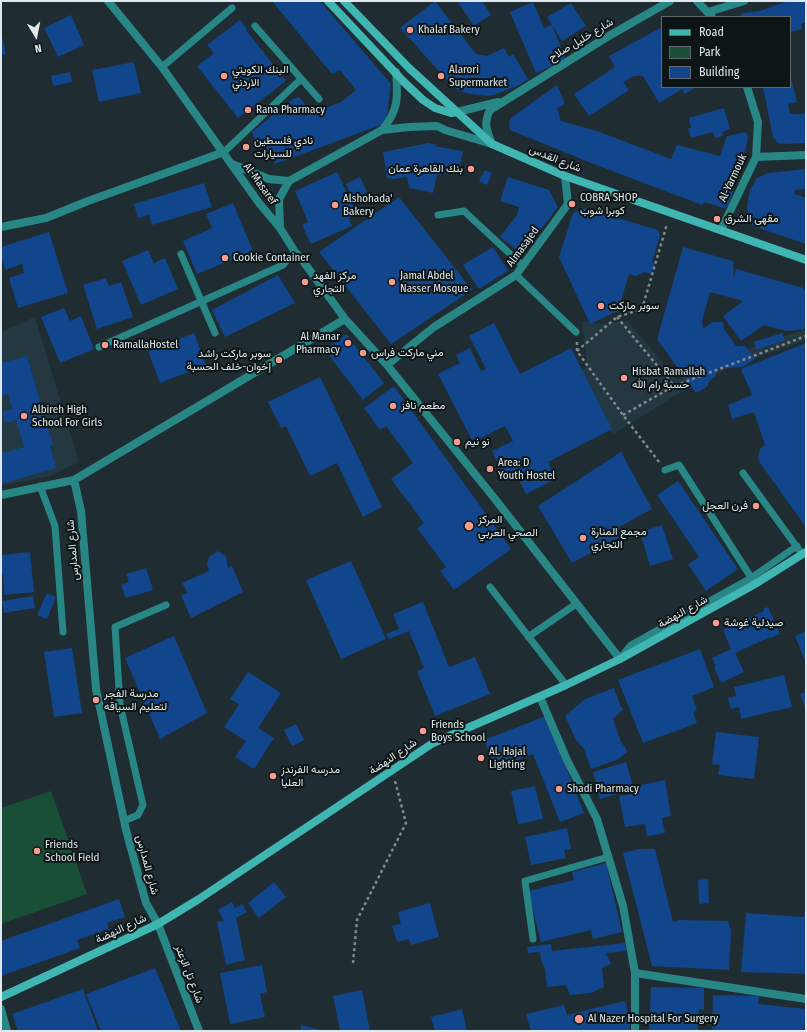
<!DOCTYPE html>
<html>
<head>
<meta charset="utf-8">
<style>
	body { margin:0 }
	#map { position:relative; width:807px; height:1032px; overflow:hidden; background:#1f2d33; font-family:"Fira Sans Condensed",sans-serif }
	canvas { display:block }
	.frame { position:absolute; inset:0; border:2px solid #dfe8ec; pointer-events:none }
	.legend { position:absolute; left:661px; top:16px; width:130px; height:72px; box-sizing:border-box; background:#0e1517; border:1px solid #62696c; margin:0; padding:5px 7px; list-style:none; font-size:12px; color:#dfe8ec }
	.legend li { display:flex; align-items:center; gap:8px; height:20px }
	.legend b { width:20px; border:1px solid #62696c }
	.north { position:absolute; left:16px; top:16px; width:40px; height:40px; -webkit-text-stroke:3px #0e1517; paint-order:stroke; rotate:170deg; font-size:11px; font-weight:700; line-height:16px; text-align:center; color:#dfe8ec }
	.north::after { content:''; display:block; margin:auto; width:14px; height:18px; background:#dfe8ec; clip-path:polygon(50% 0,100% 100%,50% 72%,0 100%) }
</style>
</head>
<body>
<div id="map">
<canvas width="807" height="1032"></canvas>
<div class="frame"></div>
<ul class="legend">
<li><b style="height:5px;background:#40b6b3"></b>Road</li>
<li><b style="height:11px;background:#194f36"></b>Park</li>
<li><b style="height:11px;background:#11458c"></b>Building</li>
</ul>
<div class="north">N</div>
</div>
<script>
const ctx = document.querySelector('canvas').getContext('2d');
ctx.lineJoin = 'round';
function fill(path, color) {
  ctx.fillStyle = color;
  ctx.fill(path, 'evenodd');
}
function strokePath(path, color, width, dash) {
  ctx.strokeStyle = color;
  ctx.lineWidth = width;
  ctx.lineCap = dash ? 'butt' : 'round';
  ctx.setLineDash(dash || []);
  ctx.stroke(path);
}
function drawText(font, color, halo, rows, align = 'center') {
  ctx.font = font + ' "Fira Sans Condensed",Vazirmatn,sans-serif';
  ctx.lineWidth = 4;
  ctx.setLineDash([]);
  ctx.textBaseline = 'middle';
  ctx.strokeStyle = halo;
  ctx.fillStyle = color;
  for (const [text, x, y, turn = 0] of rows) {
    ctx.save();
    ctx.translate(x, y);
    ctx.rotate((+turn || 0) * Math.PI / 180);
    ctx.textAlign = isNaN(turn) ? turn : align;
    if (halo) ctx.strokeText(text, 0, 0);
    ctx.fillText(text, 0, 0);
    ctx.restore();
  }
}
fill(new Path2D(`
	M35,317L79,462L50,476L1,486V332Z
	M582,321L599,324L628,321L677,380L714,361L806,329V340L733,366L678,394L613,434L571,377L587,366Z`), '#233841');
fill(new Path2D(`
	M51,791L87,894L1,924V808Z`), '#194f36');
fill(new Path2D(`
	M272,1H320L391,84L386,123L275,164L254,138L252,132L293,99L299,97L312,113L341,102L356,90L340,70L332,74Z
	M435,1L476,54L487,56L504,48L509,57L513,54L528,79L517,86L494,95L486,96L466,93L454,88L400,28Z
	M460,1H482L491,15L474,26L458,2Z
	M788,1H806V22L801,24L802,29L790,32V17H738L743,13L760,11Z
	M533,2L544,28L552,25L566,60L536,73L510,12Z
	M571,3L586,26L562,41L547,17Z
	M71,15L84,45L58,57L44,28Z
	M240,20L247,29L246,30L286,81L238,118L197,66L214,53L207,45Z
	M662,27V87H696L685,94L682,89L659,103L643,76H634L623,82L629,90L589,116L574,94L615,67L609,56Z
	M1,32L6,54L1,55Z
	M134,62L141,93L99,102L92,70Z
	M70,72L72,82L53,86L51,76Z
	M790,74L797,102L788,104L790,114H806V143L783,144L778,143L773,137L763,87H790Z
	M557,85L565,104L557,108L561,121L597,131L671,159L677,145L720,156L727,136L746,132L748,138L747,143L729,205L724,208L704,202L702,205L586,161L510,130L509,122L512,117Z
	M724,108L730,129L722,132L723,136L715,138L713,132L691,138L688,128H691L689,118Z
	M429,143L437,145L434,146L463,151L459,172L437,175L433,193L409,188L407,177L393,179L387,178L383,152Z
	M806,169V189L795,190V194L806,198V244L753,226L749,221L747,206L750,190L757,178L768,173Z
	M485,170L492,173L487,185L479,181Z
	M337,172L357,214L349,218L352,226L311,244L302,225L308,222L295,191Z
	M360,177L367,192L353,199L346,184Z
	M508,177L549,190L558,207L522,254L500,237L517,215L519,207L500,201Z
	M204,183L212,207L152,225L149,215L138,218L134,204Z
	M399,197L472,290L391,344L319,252Z
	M233,203L253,251L197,274L183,241L212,228L206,214Z
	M584,208L658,230L660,235L652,262L655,263L651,274L644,272L636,276L629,274L618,311L590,324L559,257L573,213Z
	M49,232L68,293L18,308L9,278L24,273L22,264L5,270L1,256V247Z
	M493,247L508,271L479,289L463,265Z
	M683,247L733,261L734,277L736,269L803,288L806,292V329L786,331L764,325L741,341L723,316L743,301L710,292L702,321L703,328H704L712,322H723L724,329L736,346H745L755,359L743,367L716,369V376L709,381L708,386L700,391L695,392L657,339Z
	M148,250L154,263L165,258L178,289L141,305L122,261Z
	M278,275L295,303L225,337L212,310Z
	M106,278L109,286L121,282L133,317L97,329L83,285Z
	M64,308L70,321L81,316L94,349L60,363L41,317Z
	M494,323L520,374L571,348L612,429L548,462L556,479L526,494L517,476L507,481L492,451L513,441L505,426L473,442L438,374L460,363L456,355L470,348L481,371L486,369L469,336Z
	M194,333L206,365L160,383L148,351Z
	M782,333L785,340L756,350L754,342Z
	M346,334L384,383L363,400L325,350Z
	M806,343V527L760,463L758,458L760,449L765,445L754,412L732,419L728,405L752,395L741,369Z
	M27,356L53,445L50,446L56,468L1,484V453L24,447L16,420L5,423L2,412L12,409L8,394L1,396V363Z
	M320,377L382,507L363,517L337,463L310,476L286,426L281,428L268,402Z
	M394,386L511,549L454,590L440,571L446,567L417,528L424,523L391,479L413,463L386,426L380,430L364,408Z
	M621,452L652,509L619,527L624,535L572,563L538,506Z
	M678,481L738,569L706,591L688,564L699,557L657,495Z
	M662,525L673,559L650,566L640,532Z
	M218,551L226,556L228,568L232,566L243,592L191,618L181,595L188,593L182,583L209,571L207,565L209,557Z
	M30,552L34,592L4,595L3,574L1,575V555Z
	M351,561L386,639L341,659L306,580Z
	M146,568L153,590L126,598L121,585L129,582L126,574Z
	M47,593L56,597L47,619L37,615Z
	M33,596L35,608L4,613L2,601Z
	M423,602L449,667L475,657L490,694L435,716L417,671L424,668L409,631L389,639L386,634L399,629L393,614Z
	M768,607L780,634L771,638L770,637L735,653L744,672L721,683L714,667H716L712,658L731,649L723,630L764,611L763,609Z
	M806,631V663L795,636Z
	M174,636L207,713L160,739L125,658Z
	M72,648L82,713L54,717L44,652Z
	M700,649L714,687L692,696L697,710L693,712L697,723L643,743L618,680Z
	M248,672L281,693L258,728L274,738L254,769L235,757L246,741L224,727L239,704L230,699Z
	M784,675L792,707L741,719L739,707L731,709L728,698L736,696L734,687Z
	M614,688L621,707L623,709L613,719L621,742L625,747L627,752L619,759L591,769L584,749L576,740L565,716L585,699Z
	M806,692V705H804L800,694Z
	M546,716L584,813L560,822L533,754L496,768L484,740Z
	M296,724L304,740L292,746L284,730Z
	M716,732L759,737L754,779L718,775L720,765L712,764Z
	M626,762L634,789L600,799L593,772Z
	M665,780L671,816L662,818L665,833L647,836L645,824L625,827L619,796L637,793L636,786Z
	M535,786L543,819L518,824L511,791Z
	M567,828L571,849L564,850L566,858L531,865L525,837Z
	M638,849H655L673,922L680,920L728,921L731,931L729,970L652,966L623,853Z
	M606,863L622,932L593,939L591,930L541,942L528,891L574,880L572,872Z
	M708,879L709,903L699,904L698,880Z
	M274,882L286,897L259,918L248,903Z
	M119,899L125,917L107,923L109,929L77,940L80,948L1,976V941Z
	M232,902L235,908L242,904L247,912L236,918L245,960L226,965L217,922L224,921L218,910Z
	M430,903L439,937L411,945L409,939L397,942L392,926L401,924L398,912Z
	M805,909H806V974L741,972L746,913L804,917Z
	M625,943L626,951L606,953L611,964L602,968L604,987L591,993L570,995L566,985L547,987L545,969L541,960L540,952L528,953L527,947L551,944L552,951Z
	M262,965L267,992L260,994L265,1017L230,1024L220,973Z
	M155,968L181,1031H101L86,994Z
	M651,987L704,988V1010L699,1009L698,1031H649Z
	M83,989L98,1031H18L12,1014Z
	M362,990L370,1031H340L333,996Z
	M713,995L759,996L758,1004L806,1009V1020L803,1031H712Z
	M625,1001L630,1023V1031H531L526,1014L564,1005L567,1015Z
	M462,1009L467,1031H435L431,1017Z
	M301,1025L321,1030V1031H300Z`), '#11458c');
strokePath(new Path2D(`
	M617,317L674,386
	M577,342V351L623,415L659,462
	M577,351L617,317L642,309L667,224
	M623,415L674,386L806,336
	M353,963L357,920L406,823L395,781`), '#7f8a8f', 2.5, [3, 3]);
strokePath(new Path2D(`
	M255,26L319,99
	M162,67L232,8
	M224,152L301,79
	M438,215L464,211L522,265
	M181,254L215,333
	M516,275L576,332
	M99,347L283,265L295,252
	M665,470L679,465L754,582
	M743,473L802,554
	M40,486L55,526L63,632
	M490,587L566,685
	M528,637L576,604
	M621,657L631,645L751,578L797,546
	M124,821L138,815L143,805L120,705L115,627L166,605
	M533,939L525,881L608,857`), '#288684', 7);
strokePath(new Path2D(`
	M108,1L162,67L259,203L280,228L295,252L303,261L345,319L387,365L495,499L620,659
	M697,1L712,17
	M708,12L744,1
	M457,112L498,102
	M382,130L409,127L437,126L445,130L492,144
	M492,144C487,131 483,124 490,110L607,37L670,1
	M756,157L806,155
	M232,164L269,179L289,181
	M1,227L46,218L88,201L224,152
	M280,228L279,199L289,181L382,130C399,110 398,97 396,72
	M721,230L756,157L758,122L747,87
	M387,365L434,327L516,275L568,204L565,176
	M1,495L74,480
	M540,697L567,760L597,819L623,906L635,973
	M1,1009L7,1031
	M199,1031L158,924L146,903L126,830L96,689L81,511L74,480L345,319
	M635,1031V973L806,999`), '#288684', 8);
strokePath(new Path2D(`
	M328,1L404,82L423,100L435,108L451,113L457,112
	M344,1L409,68L492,144L565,176L806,260
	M1,997L158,924L199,899L433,743L566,685L620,659L755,584L806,552`), '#40b6b3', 8);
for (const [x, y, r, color] of [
	[410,30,4,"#f59c91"],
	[224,76,4,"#f59c91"],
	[441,76,4,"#f59c91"],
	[248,110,4,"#f59c91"],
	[246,147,4,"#f59c91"],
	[471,169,4,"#f59c91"],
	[572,204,4,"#f59c91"],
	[335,205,4,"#f59c91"],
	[717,219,4,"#f59c91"],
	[225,258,4,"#f59c91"],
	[305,282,4,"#f59c91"],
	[392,282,4,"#f59c91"],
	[601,306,4,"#f59c91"],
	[348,343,4,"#f59c91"],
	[105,345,4,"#f59c91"],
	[363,353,4,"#f59c91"],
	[279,360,4,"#f59c91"],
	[624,378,4,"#f59c91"],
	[393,406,4,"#f59c91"],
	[24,416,4,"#f59c91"],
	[457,442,4,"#f59c91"],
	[490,469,4,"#f59c91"],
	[756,506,4,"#f59c91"],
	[469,526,5,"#f59c91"],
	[583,538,4,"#f59c91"],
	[716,623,4,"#f59c91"],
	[96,700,4,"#f59c91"],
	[423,731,4,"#f59c91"],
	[481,758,4,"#f59c91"],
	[273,776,4,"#f59c91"],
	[559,789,4,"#f59c91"],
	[37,851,4,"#f59c91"],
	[579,1019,5,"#f59c91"]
]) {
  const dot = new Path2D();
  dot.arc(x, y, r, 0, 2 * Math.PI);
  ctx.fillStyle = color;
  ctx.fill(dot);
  strokePath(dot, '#0e1517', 1.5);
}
drawText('11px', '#dfe8ec', '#0e1517', [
	["Khalaf Bakery",418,30],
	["البنك الكويتي",232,70],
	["الاردني",232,83],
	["Alarori",449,70],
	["Supermarket",449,83],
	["Rana Pharmacy",256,110],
	["نادي فلسطين",254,141],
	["للسيارات",254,154],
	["بنك القاهرة عمان",463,169,"right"],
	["COBRA SHOP",580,198],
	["كوبرا شوب",580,211],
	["Alshohada'",343,199],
	["Bakery",343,212],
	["مقهی الشرق",725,219],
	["Cookie Container",233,258],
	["مركز الفهد",313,276],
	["التجاري",313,289],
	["Jamal Abdel",400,276],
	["Nasser Mosque",400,289],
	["سوبر ماركت",609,306],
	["Al Manar",340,337,"right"],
	["Pharmacy",340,350,"right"],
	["RamallaHostel",113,345],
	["مني ماركت فراس",371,353],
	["سوبر ماركت راشد",271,354,"right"],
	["إخوان-خلف الحسبة",271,367,"right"],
	["Hisbat Ramallah",632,372],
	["حسبة رام الله",632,385],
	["مطعم نافز",401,406],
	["Albireh High",32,410],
	["School For Girls",32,423],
	["نو نيم",465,442],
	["Area: D",498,463],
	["Youth Hostel",498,476],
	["فرن العجل",748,506,"right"],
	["المركز",478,520],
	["الصحي العربي",478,533],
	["مجمع المنارة",591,532],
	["التجاري",591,545],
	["صيدلية غوشة",724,623],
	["مدرسة الفجر",104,694],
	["لتعليم السياقه",104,707],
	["Friends",431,725],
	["Boys School",431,738],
	["Al. Hajal",489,752],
	["Lighting",489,765],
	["مدرسه الفرندز",281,770],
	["العليا",281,783],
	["Shadi Pharmacy",567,789],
	["Friends",45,845],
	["School Field",45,858],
	["Al Nazer Hospital For Surgery",588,1019]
], 'left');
drawText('11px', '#dfe8ec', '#0e1517', [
	["شارع خليل صلاح",581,40,-31],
	["شارع القدس",555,159,22],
	["Al-Yarmouk",733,178,-65],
	["Al-Masaref",260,184,54],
	["Almasajed",523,247,-54],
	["شارع المدارس",73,550,-95],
	["شارع النهضة",683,612,-29],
	["شارع النهضة",393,757,-34],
	["شارع المدارس",147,865,75],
	["شارع النهضة",121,929,-25],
	["شارع تل الزعتر",189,974,69]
]);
</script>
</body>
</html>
